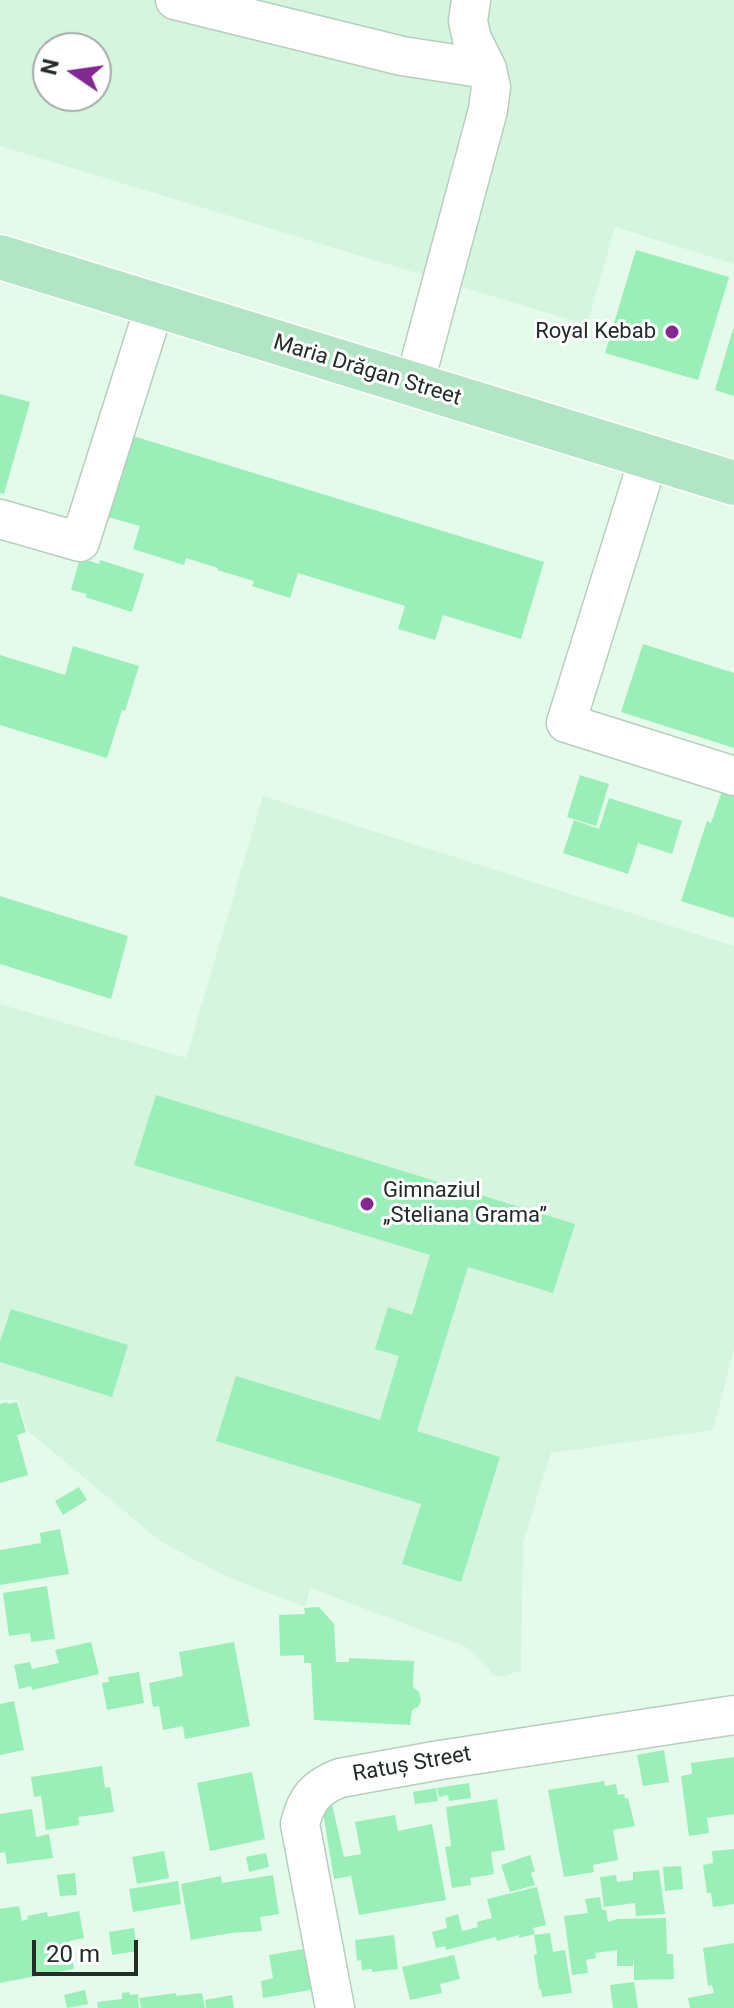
<!DOCTYPE html>
<html>
<head>
<meta charset="utf-8">
<style>
	body { margin:0 }
	#map { position:relative; width:734px; height:2008px; overflow:hidden; background:#e4fbeb; font-family:Roboto,sans-serif }
	canvas { display:block }
	.north { position:absolute; left:32px; top:32px; width:80px; height:80px; box-sizing:border-box; background:#fff; border:2px solid #a7aba8; border-radius:50%; rotate:283deg; font-size:22px; font-weight:700; line-height:32px; text-align:center; color:#232c26 }
	.north::after { content:''; display:block; margin:auto; width:28px; height:36px; background:#832793; clip-path:polygon(50% 0,100% 100%,50% 72%,0 100%) }
	.scale { position:absolute; left:32px; top:1940px; width:106px; height:36px; box-sizing:border-box; border:4px solid #232c26; border-top:0; padding-left:10px; font-size:24px; line-height:28px; white-space:nowrap; color:#232c26; -webkit-text-stroke:6px #fff; paint-order:stroke }
</style>
</head>
<body>
<div id="map">
<canvas width="734" height="2008"></canvas>
<div class="north">N</div>
<div class="scale">20 m</div>
</div>
<script>
const ctx = document.querySelector('canvas').getContext('2d');
ctx.lineJoin = 'round';
function fill(path, color) {
  ctx.fillStyle = color;
  ctx.fill(path, 'evenodd');
}
function strokePath(path, color, width, dash) {
  ctx.strokeStyle = color;
  ctx.lineWidth = width;
  ctx.lineCap = dash ? 'butt' : 'round';
  ctx.setLineDash(dash || []);
  ctx.stroke(path);
}
function drawText(font, color, halo, rows, align = 'center') {
  ctx.font = font + ' Roboto,sans-serif';
  ctx.lineWidth = 6;
  ctx.setLineDash([]);
  ctx.textBaseline = 'middle';
  ctx.strokeStyle = halo;
  ctx.fillStyle = color;
  for (const [text, x, y, turn = 0] of rows) {
    ctx.save();
    ctx.translate(x, y);
    ctx.rotate((+turn || 0) * Math.PI / 180);
    ctx.textAlign = isNaN(turn) ? turn : align;
    if (halo) ctx.strokeText(text, 0, 0);
    ctx.fillText(text, 0, 0);
    ctx.restore();
  }
}
fill(new Path2D(`
	M0,0H734V264L615,227L587,325L0,146ZM48,48H96V96H48Z
	M263,796L734,946V1349L713,1430L551,1453L523,1542L521,1670L503,1677L492,1675L488,1667L466,1647L310,1588L305,1607L225,1576L160,1541L27,1430L18,1400H0V1004L186,1058Z`), '#d6f5df');
fill(new Path2D(`
	M636,250L729,277L698,380L605,353Z
	M733,329H734V396L715,390Z
	M0,394L30,402L4,494L0,493Z
	M133,436L544,562L521,639L443,615L435,640L398,629L405,606L298,573L290,598L252,586L254,581L217,570L218,568L186,558L184,565L133,549L140,526L108,517Z
	M80,558L99,564L100,560L144,574L132,612L85,597L87,594L71,590Z
	M643,644L734,673V748L621,712Z
	M73,646L139,666L125,711L122,710L107,758L0,725V655L65,675Z
	M580,775L609,784L596,826L567,817Z
	M722,791L734,795V918L681,901L707,821L711,823Z
	M609,798L682,821L672,854L638,843L628,874L563,853L574,820L599,829Z
	M0,896L128,936L111,999L0,964Z
	M156,1095L575,1224L553,1293L468,1267L417,1431L500,1457L461,1582L402,1564L421,1504L216,1441L236,1376L380,1420L399,1356L375,1349L388,1307L412,1315L430,1255L134,1165Z
	M11,1309L128,1345L112,1397L0,1362V1342Z
	M7,1402L8,1404L17,1402L26,1432L17,1435L28,1475L0,1483V1404Z
	M79,1487L87,1500L63,1515L55,1501Z
	M60,1529L69,1574L0,1585V1550L41,1543L40,1533Z
	M47,1586L55,1639L31,1642L30,1633L9,1636L3,1593Z
	M319,1607L334,1624L336,1662H349V1658L414,1661L413,1687L419,1692L421,1701L418,1707L412,1710L410,1725L314,1720L311,1663H304V1655L280,1656L279,1615L305,1614L304,1608Z
	M91,1642L99,1674L32,1690L31,1686L19,1689L14,1665L30,1662L32,1669L59,1663L55,1650Z
	M234,1642L250,1726L185,1739L183,1726L163,1730L159,1706L153,1707L149,1683L183,1676L179,1652Z
	M139,1672L144,1703L107,1710L102,1683L109,1682L108,1677Z
	M14,1701L24,1750L0,1755V1704Z
	M664,1750L669,1782L643,1786L637,1755Z
	M734,1757V1814L707,1818L709,1833L689,1836L681,1776L692,1774L691,1763Z
	M102,1766L105,1788L110,1787L114,1812L78,1817L79,1825L46,1830L41,1796L34,1797L31,1777Z
	M252,1772L265,1839L210,1851L197,1783Z
	M604,1781L605,1786L616,1784L618,1795L624,1794L625,1799L628,1798L635,1826L613,1830L618,1860L593,1865L594,1872L564,1877L548,1790Z
	M469,1783L471,1798L449,1801L448,1795L439,1797L437,1788Z
	M436,1788L438,1801L415,1804L413,1792Z
	M497,1799L505,1850L491,1852L494,1874L470,1878L471,1885L452,1888L445,1847L451,1846L446,1807Z
	M332,1804L344,1857L361,1854L355,1822L395,1815L398,1831L432,1824L446,1900L359,1915L351,1876L334,1879L323,1813Z
	M32,1809L36,1837L49,1834L53,1858L7,1864L5,1852L0,1853V1814Z
	M734,1849V1904L713,1907L711,1893H707L703,1865L713,1863L712,1851Z
	M164,1851L169,1878L137,1884L132,1857Z
	M266,1853L269,1867L249,1872L246,1857Z
	M530,1855L535,1871L531,1873L535,1885L510,1892L501,1865Z
	M681,1866L683,1889L665,1891L663,1867Z
	M659,1870L665,1914L636,1916L635,1903L604,1907L600,1877L616,1875L617,1882L633,1880V1872Z
	M75,1873L77,1895L60,1896L57,1875Z
	M273,1875L279,1914L260,1917L262,1931L231,1933L191,1940L181,1884L221,1876L222,1883Z
	M178,1881L181,1904L133,1912L129,1889Z
	M537,1887L546,1925L533,1928L535,1934L519,1938V1935L497,1941L496,1937L446,1950L445,1946L436,1948L432,1932L447,1928L445,1918L458,1914L462,1931L478,1927L477,1922L492,1918L487,1899Z
	M600,1897L602,1910H606L608,1922L617,1919L666,1918L667,1954H673L674,1979L634,1980V1958L633,1966H617V1950L595,1953L596,1958L586,1960L588,1973L572,1975L564,1916L588,1913L585,1899Z
	M19,1906L22,1921L28,1919L27,1916L47,1912L48,1917L79,1911L84,1938L69,1941L74,1969L0,1983V1909Z
	M134,1928L137,1951L112,1955L109,1932Z
	M550,1933L553,1952L565,1950L572,1993L542,1997L541,1989L539,1990L534,1955L537,1954L534,1935Z
	M394,1935L398,1969L372,1972V1969L362,1970L361,1960L357,1961L355,1940Z
	M734,1943V2008H690L688,1998L714,1993L712,1985L708,1986L703,1948Z
	M309,1948L316,1989L263,1998L261,1981L273,1978L269,1955Z
	M454,1955L460,1979L440,1984L442,1993L410,2000L402,1967Z
	M634,1982L638,2008H613L610,1985Z
	M85,1990L88,2004L67,2008L64,1995Z
	M129,1992L130,1995L138,1994L139,2008H98L97,2002L122,1999V1993Z
	M176,1993V1996L202,1993L205,2008H141L139,1998Z
	M232,1995L234,2008H206L205,2000Z`), '#9aeeb8');
const minor = new Path2D(`
	M175,0L402,56L487,69
	M414,385L488,110L491,87L487,69L472,39L468,21L471,0
	M649,457L566,723L734,776
	M0,519L80,542L155,305
	M335,2008L300,1824C306,1799 316,1787 340,1778L440,1760L734,1715`);
const major = new Path2D(`
	M0,257L734,483`);
strokePath(minor, '#b7cebe', 41);
strokePath(major, '#fff', 47);
strokePath(minor, '#fff', 38);
strokePath(major, '#b2e5c5', 44);
for (const [x, y, r, color] of [
	[672,332,8,"#832793"],
	[367,1204,8,"#832793"]
]) {
  const dot = new Path2D();
  dot.arc(x, y, r, 0, 2 * Math.PI);
  ctx.fillStyle = color;
  ctx.fill(dot);
  strokePath(dot, '#fff', 3);
}
drawText('22px', '#232c26', '#fff', [
	["Royal Kebab",656,332],
	["Gimnaziul",383,1191,"left"],
	["„Steliana Grama”",383,1216,"left"]
], 'right');
drawText('22px', '#232c26', '#fff', [
	["Maria Drăgan Street",367,371,17],
	["Ratuș Street",412,1765,-10]
]);
</script>
</body>
</html>
